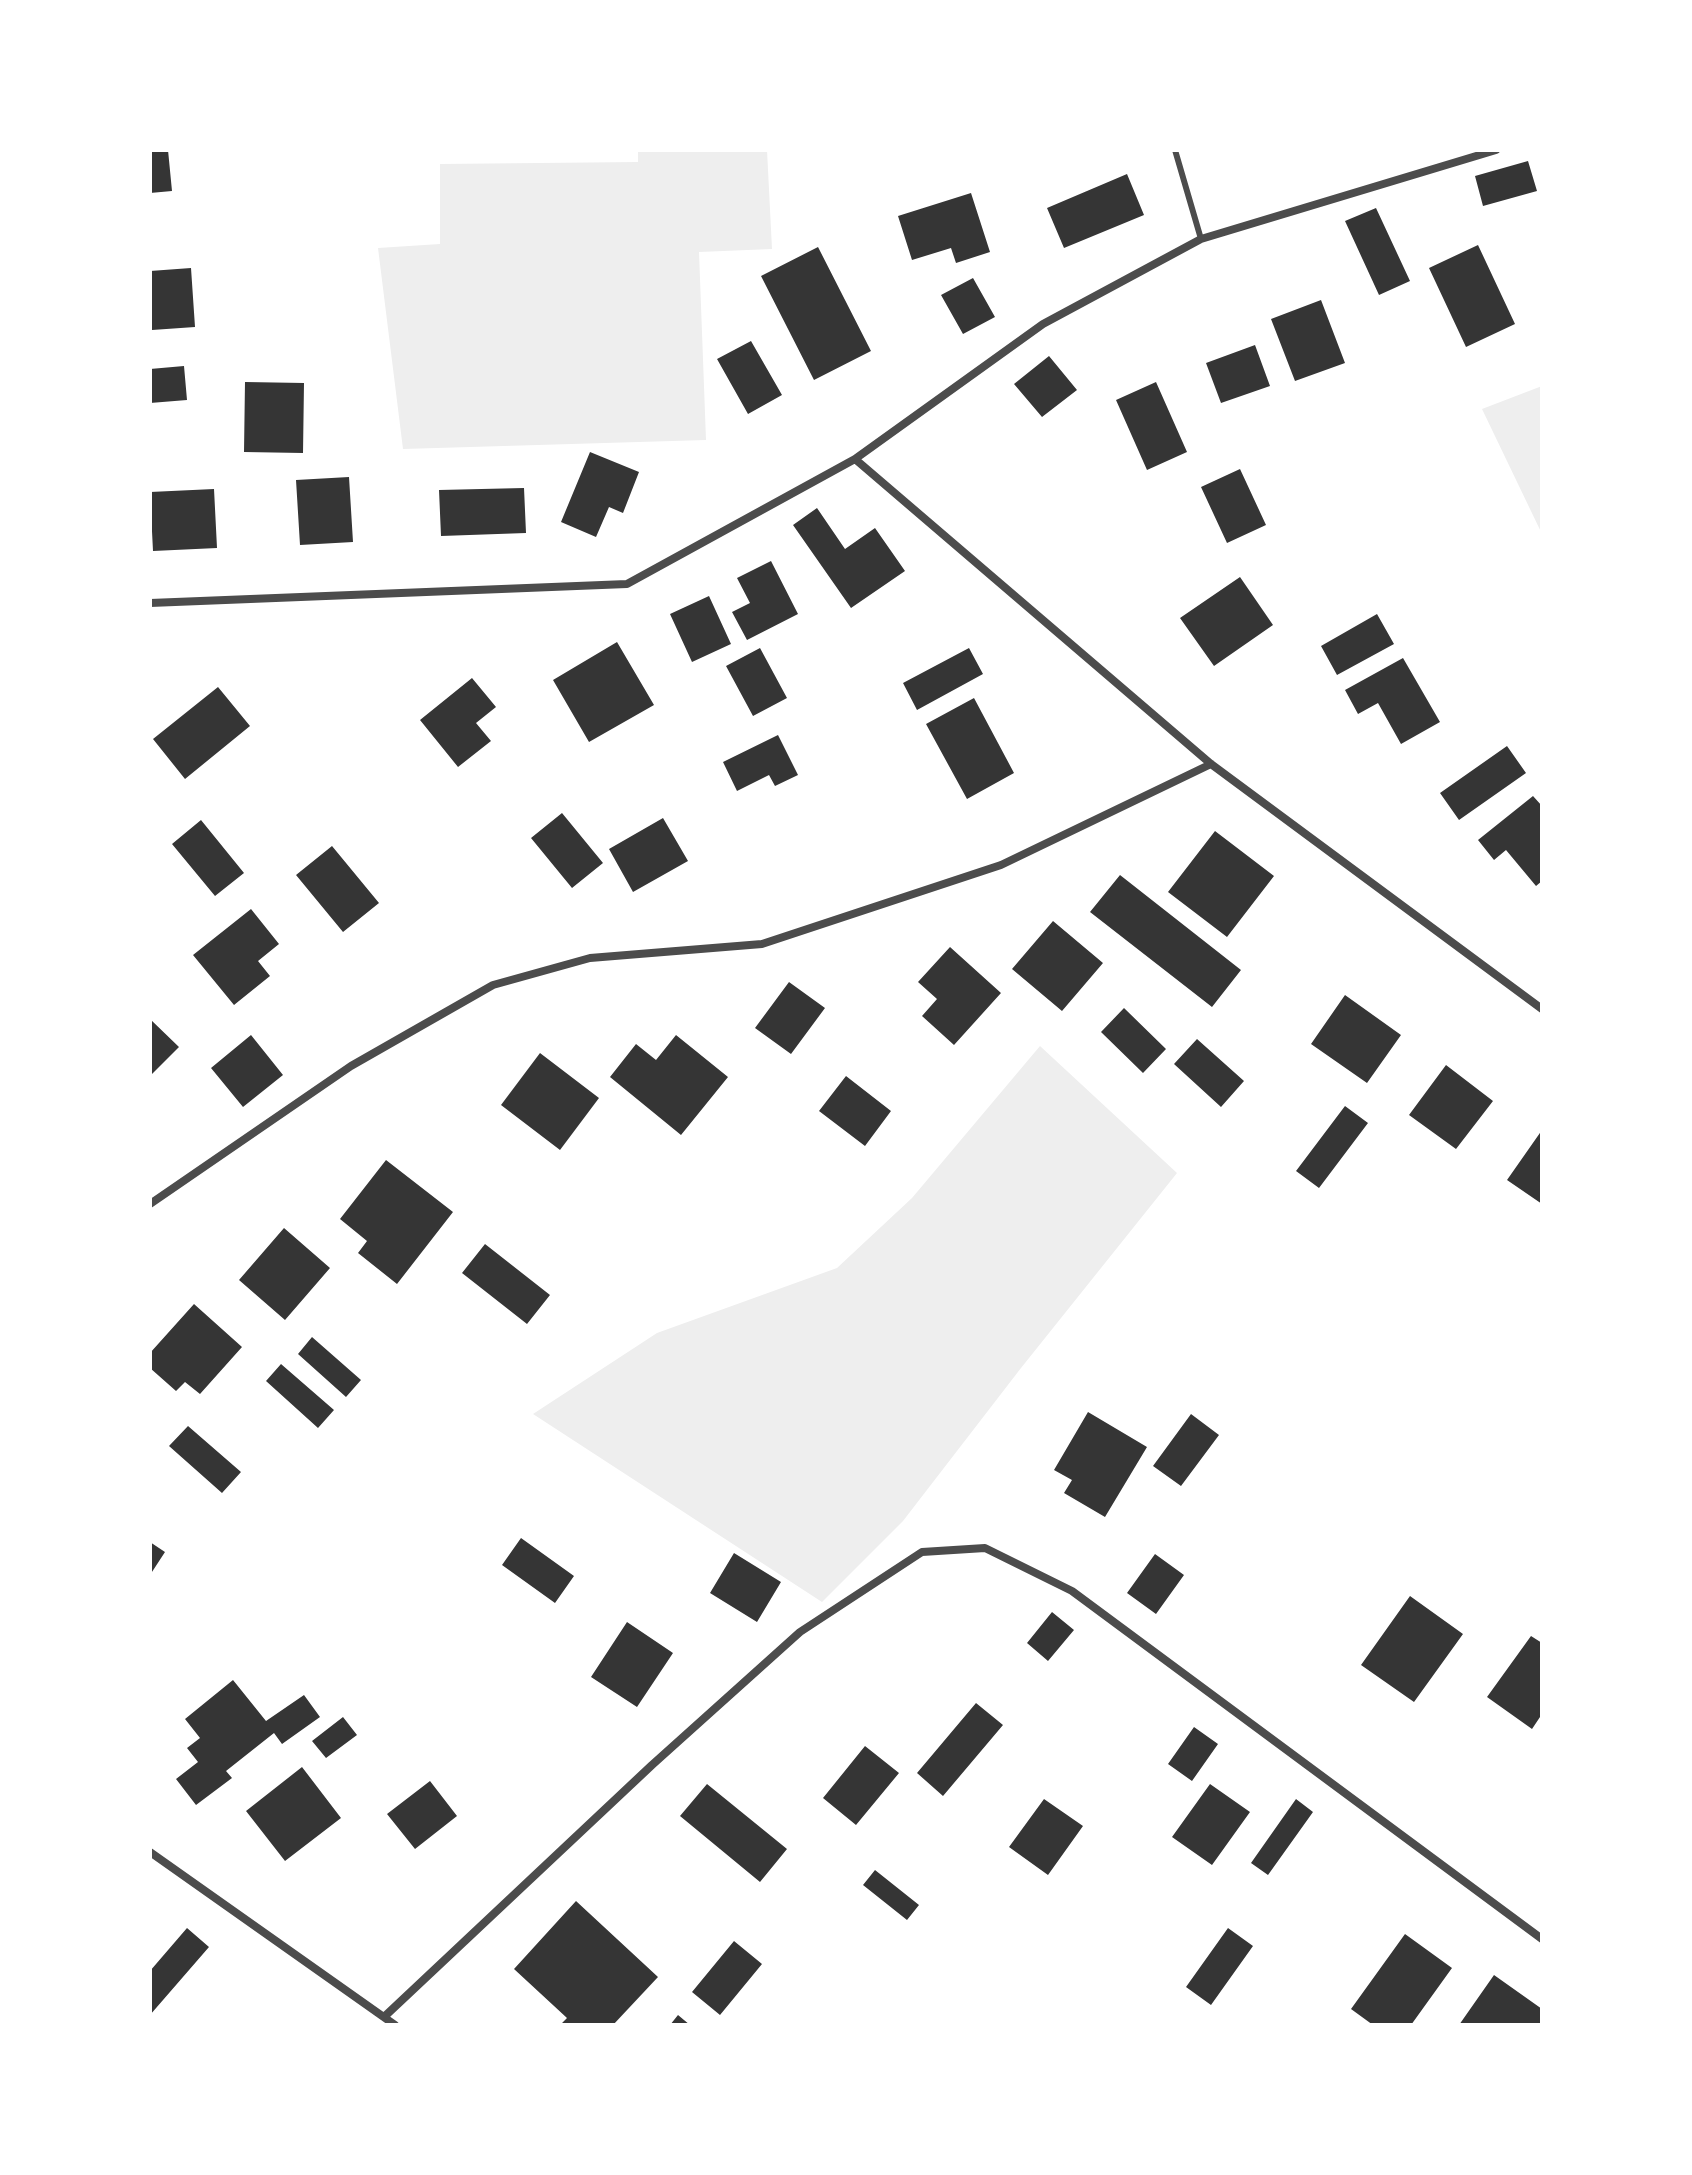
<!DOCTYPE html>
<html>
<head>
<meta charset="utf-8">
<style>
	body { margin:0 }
	#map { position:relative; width:1692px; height:2175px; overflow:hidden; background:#fff; font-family:"Noto Sans",sans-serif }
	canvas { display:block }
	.frame { position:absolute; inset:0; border:152px solid #fff; pointer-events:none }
</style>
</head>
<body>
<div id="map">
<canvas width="1692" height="2175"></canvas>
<div class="frame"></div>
</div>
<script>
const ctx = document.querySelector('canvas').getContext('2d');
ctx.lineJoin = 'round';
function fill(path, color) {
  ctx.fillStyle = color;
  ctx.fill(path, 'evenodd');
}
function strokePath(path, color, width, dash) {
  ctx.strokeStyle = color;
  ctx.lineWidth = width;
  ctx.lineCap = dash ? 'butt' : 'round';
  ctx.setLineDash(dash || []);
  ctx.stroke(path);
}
fill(new Path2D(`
	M638,150H767L772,249L699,252L706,440L403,449L378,248L440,244V164L638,162Z
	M1542,386V534L1482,409Z
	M1040,1046L1177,1173L1021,1368L903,1521L822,1602L533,1414L657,1333L837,1268L912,1198Z`), '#eee');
fill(new Path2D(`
	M150,150H168L172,191L150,193Z
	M1528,161L1537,191L1483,206L1475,176Z
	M1127,174L1144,215L1064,248L1047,208Z
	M971,193L990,252L956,263L951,248L912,260L898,216Z
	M1376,208L1410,281L1379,295L1345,221Z
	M1478,245L1515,324L1466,347L1429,268Z
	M818,247L871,351L814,380L761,276Z
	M191,268L195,327L152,330L150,271Z
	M973,278L995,317L963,334L941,295Z
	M1321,300L1345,363L1295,381L1271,319Z
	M751,341L782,395L748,414L717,359Z
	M1255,345L1270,386L1221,403L1206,363Z
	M1049,356L1077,390L1042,417L1014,384Z
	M184,366L187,400L150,403V369Z
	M245,382L304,383L303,453L244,452Z
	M1156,382L1187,452L1147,470L1116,400Z
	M590,452L639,472L623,513L609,507L596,537L561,522Z
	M1240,469L1266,525L1227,543L1201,487Z
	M349,477L353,542L300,545L296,480Z
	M524,488L526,533L441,536L439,490Z
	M214,489L217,548L153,551L150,492Z
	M817,508L845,549L875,528L905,571L851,608L793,525Z
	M771,561L798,614L747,640L732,612L750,603L737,578Z
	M1240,577L1273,625L1214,666L1180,618Z
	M709,596L731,644L692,662L670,614Z
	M1377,614L1394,644L1337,675L1321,646Z
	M617,642L654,705L589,742L553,680Z
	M760,648L787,698L753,716L726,666Z
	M969,648L983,674L917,710L903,683Z
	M1403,658L1440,722L1401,744L1378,703L1358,714L1345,690Z
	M472,678L496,707L476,723L491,741L458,767L420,720Z
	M218,687L250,726L185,779L153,739Z
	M974,698L1014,773L967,799L926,724Z
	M778,735L798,775L775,786L769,775L737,791L723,762Z
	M1507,746L1526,773L1459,820L1440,793Z
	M1533,796L1542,806V881L1536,886L1506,850L1494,860L1478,840Z
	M562,813L603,863L572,888L531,838Z
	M663,818L688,861L633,892L609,849Z
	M201,820L244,873L215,896L172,844Z
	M1215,831L1274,876L1227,937L1168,892Z
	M332,846L379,903L343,932L296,875Z
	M1120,875L1241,970L1212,1007L1090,912Z
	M251,909L279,944L258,961L270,976L234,1005L193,955Z
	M1053,921L1103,963L1062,1011L1012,969Z
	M950,947L1001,993L954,1045L922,1016L937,999L918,982Z
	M789,982L825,1008L791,1054L755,1028Z
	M1345,995L1401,1035L1367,1083L1311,1044Z
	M1124,1008L1166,1049L1143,1073L1101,1032Z
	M150,1019L179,1047L150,1076Z
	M251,1035L283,1075L243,1107L211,1068Z
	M676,1035L728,1077L681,1135L610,1077L636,1044L656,1060Z
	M1197,1039L1244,1081L1221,1107L1174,1064Z
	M540,1053L599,1098L560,1150L501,1105Z
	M1446,1065L1493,1101L1456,1149L1409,1115Z
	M846,1076L891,1111L865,1146L819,1111Z
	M1345,1106L1368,1123L1319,1188L1296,1171Z
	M1542,1130V1204L1507,1180Z
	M386,1160L453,1212L397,1284L358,1253L367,1241L340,1219Z
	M284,1228L330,1268L285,1320L239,1280Z
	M485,1244L550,1295L527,1324L462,1273Z
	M194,1304L242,1347L200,1394L185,1382L176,1391L150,1368V1353Z
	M312,1337L361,1380L346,1397L298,1354Z
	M281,1364L334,1410L318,1428L266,1381Z
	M1088,1412L1147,1447L1105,1517L1064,1493L1072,1480L1054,1470Z
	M1191,1414L1219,1435L1181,1486L1153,1466Z
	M188,1426L241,1472L222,1493L169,1446Z
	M521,1538L574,1576L555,1603L502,1565Z
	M150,1542L165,1552L150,1575Z
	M734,1553L781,1582L757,1622L710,1593Z
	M1155,1554L1184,1575L1156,1614L1127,1593Z
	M1410,1596L1463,1634L1414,1702L1361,1665Z
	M1052,1612L1074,1630L1048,1661L1027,1643Z
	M627,1622L673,1653L637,1707L591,1677Z
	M1531,1636L1542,1643V1714L1532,1729L1487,1697Z
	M233,1680L266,1721L304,1695L320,1717L282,1744L274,1733L226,1771L232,1778L196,1805L176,1779L198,1762L187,1748L200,1738L185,1719Z
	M976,1703L1003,1725L943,1796L917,1773Z
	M343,1717L357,1735L326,1758L312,1741Z
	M1194,1727L1218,1744L1192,1781L1168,1764Z
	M865,1746L899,1773L856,1825L823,1798Z
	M302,1767L341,1818L285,1861L246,1811Z
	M430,1781L457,1816L415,1849L387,1814Z
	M707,1784L787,1849L760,1882L680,1816Z
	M1210,1784L1250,1812L1212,1865L1172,1837Z
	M1044,1799L1083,1826L1048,1875L1009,1847Z
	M1296,1799L1313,1812L1268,1875L1251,1863Z
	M875,1870L919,1905L907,1920L863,1885Z
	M576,1901L658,1977L613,2025H560L567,2018L514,1969Z
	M187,1928L209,1947L150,2015V1971Z
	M1228,1928L1253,1946L1211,2005L1186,1987Z
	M1405,1934L1452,1968L1411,2025H1373L1351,2009Z
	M734,1941L762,1964L720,2015L692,1992Z
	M1494,1975L1542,2009V2025H1459Z
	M678,2015L690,2025H670Z`), '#353535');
strokePath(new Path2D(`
	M1175,150L1201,239`), '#4c4c4c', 6);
strokePath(new Path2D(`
	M855,459L1211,764L1542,1009
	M150,603L627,584L855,459L1043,324L1201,239L1496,150
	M150,1204L351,1066L493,985L590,958L762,944L1001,865L1211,764
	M150,1852L395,2025
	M384,2017L652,1765L800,1632L922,1552L985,1548L1072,1591L1542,1939`), '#4c4c4c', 8);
</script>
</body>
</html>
